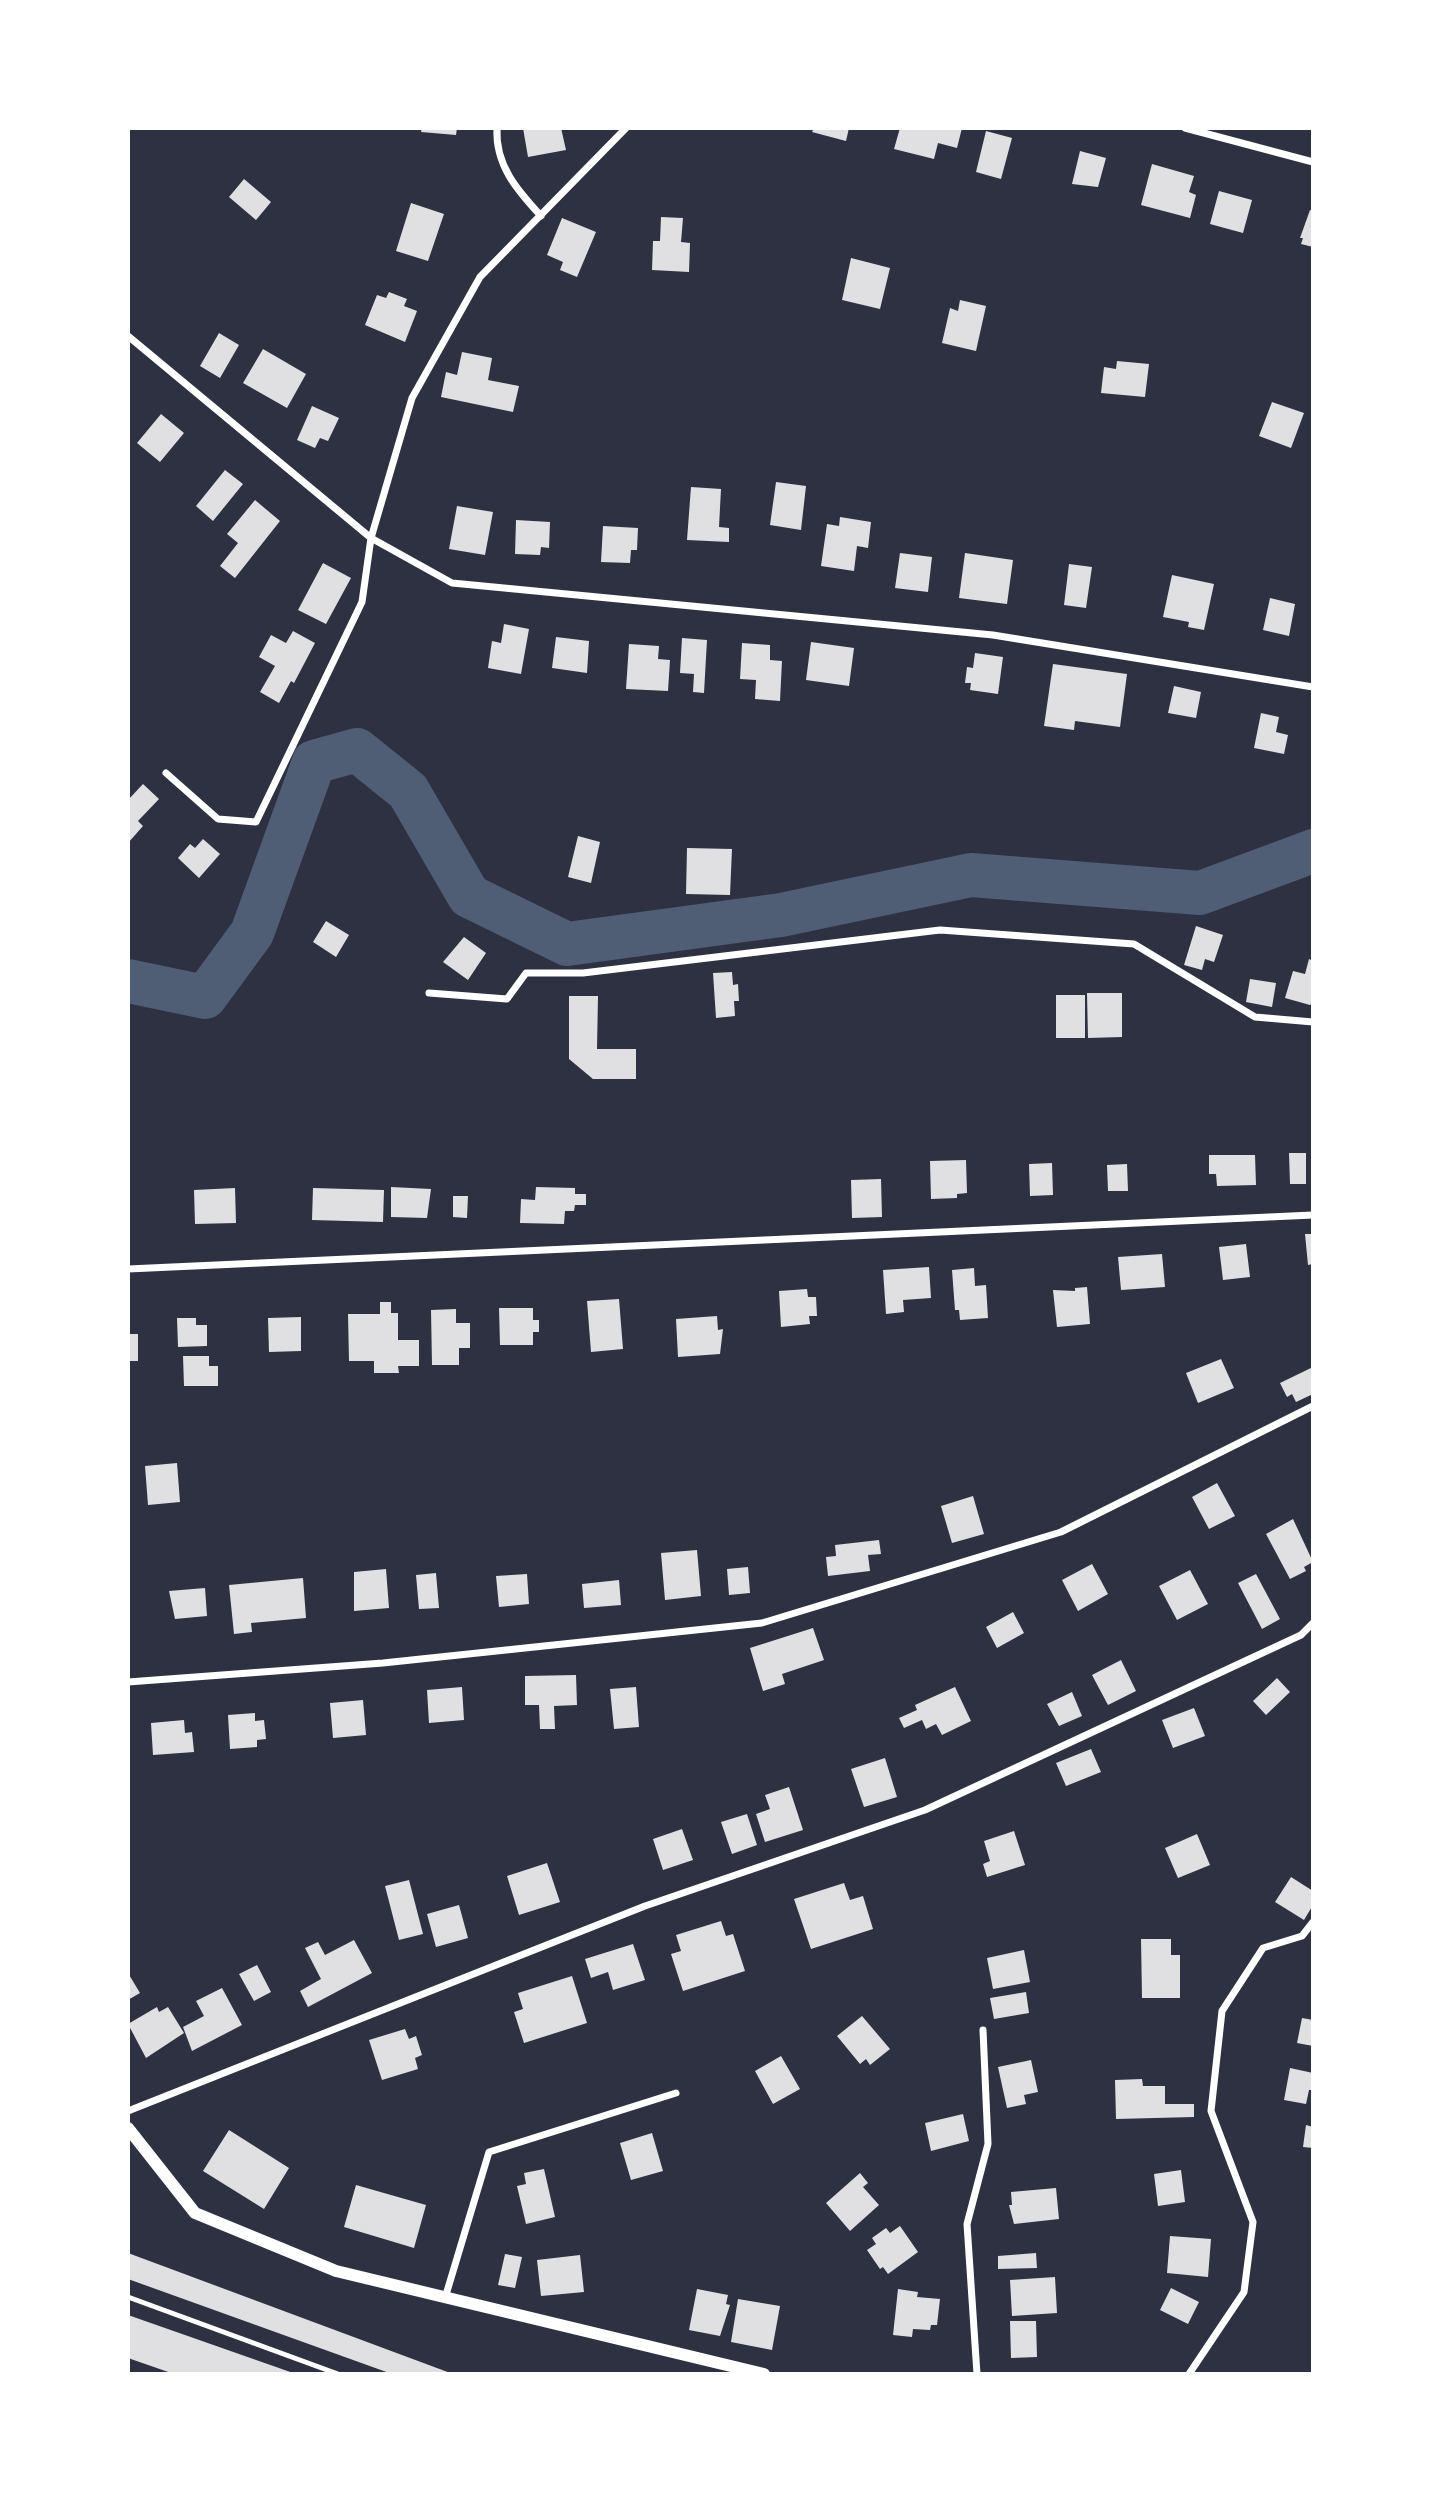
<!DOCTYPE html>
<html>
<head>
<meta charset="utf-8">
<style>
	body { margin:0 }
	#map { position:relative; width:1441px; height:2502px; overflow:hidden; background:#2d3142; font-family:"PT Serif",serif }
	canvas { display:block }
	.frame { position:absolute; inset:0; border:130px solid #fff; pointer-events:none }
</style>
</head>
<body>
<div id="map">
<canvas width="1441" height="2502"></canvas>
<div class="frame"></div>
</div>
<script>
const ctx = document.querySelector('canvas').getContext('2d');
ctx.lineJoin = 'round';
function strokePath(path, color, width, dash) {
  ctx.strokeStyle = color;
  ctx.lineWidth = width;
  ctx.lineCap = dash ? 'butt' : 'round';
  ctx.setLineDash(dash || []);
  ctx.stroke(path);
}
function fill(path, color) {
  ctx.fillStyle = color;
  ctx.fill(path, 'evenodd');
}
strokePath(new Path2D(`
	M128,981L205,997L252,933L314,762L357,750L408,791L469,896L567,944L781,915L971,875L1200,893L1313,851`), '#4f5d75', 44);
fill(new Path2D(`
	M422,128H457L456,135L421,132Z
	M523,128H561L566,150L528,157Z
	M814,128H849L846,141L812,132Z
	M900,128H962L957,148L938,143L934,159L894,149Z
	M986,131L1012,138L1001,179L976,172Z
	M1080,151L1106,158L1098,187L1072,184Z
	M1152,164L1194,176L1189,192L1196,195L1190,218L1141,205Z
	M244,179L271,202L256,220L229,197Z
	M1219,191L1252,200L1243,233L1210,224Z
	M411,203L444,214L428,261L396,251Z
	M1310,210L1313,211V247L1301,244L1303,238H1300Z
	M661,217L683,218L681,242L690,243L689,272L652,270L653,241H660Z
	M562,218L596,232L577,277L560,270L563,262L547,255Z
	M851,258L890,268L880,309L842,300Z
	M389,292L407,299L404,306L417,311L405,342L365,325L377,295L386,298Z
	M960,300L986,306L976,351L942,343L950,308L958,311Z
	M219,333L239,345L220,378L200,366Z
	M263,349L306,374L287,408L243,383Z
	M462,352L492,358L488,380L519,386L513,412L441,397L446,372L457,375Z
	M1117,361L1149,364L1145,397L1101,393L1104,367L1116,369Z
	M1272,402L1304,413L1291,448L1259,436Z
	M312,406L339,418L328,441L320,438L315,448L297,440Z
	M161,414L184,433L160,462L137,443Z
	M225,470L243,484L213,521L196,506Z
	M776,482L806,486L801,530L770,525Z
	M691,487L721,489L719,527L729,528V542L687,540Z
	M255,500L280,521L235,578L220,566L238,543L227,534Z
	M457,506L493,512L485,555L449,549Z
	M840,517L871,522L868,548L857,546L854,571L821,566L827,524L839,526Z
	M516,520L550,522L549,548L541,547L540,555L515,554Z
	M603,526L638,528L637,550H631L630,563L601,562Z
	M900,553L932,557L928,592L895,588Z
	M965,553L1013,560L1007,604L959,598Z
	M323,563L351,578L326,624L298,610Z
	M1069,564L1092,567L1086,608L1064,605Z
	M1172,575L1214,584L1204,630L1188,627L1189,622L1163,617Z
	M1270,598L1295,604L1289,636L1263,630Z
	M504,624L529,629L521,674L488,668L492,641L501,643Z
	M293,631L315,643L294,683L291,681L279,703L260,692L275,666L259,657L271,635L286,643Z
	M556,637L589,641L587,673L552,668Z
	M682,638L707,640L704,693L693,692L694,674L680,673Z
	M811,642L854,648L849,686L806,680Z
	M742,643L770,645V660L782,661L780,701L755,699L756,680L740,679Z
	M629,644L659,646L658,659L670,660L668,691L626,689Z
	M975,653L1003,657L998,694L970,690L971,683H965L967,667L973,668Z
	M1053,664L1127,674L1120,727L1075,721L1074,730L1044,726Z
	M1174,686L1201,692L1196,718L1168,713Z
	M1261,713L1279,717L1276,732L1288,735L1284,754L1254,748Z
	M143,784L159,799L138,821L143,826L128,843V800Z
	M578,836L600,842L591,883L568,877Z
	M203,839L220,854L199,878L178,858L190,844L195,848Z
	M687,848L732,849L730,895L686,894Z
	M326,921L349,935L336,957L313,942Z
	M1196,926L1223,935L1214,962L1205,959L1202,970L1184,965Z
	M464,937L486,953L468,980L443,962Z
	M1309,959L1313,961V1002L1310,1005L1285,998L1293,971L1305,974Z
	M732,972L733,985L738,984L739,1001H734L735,1016L716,1018L713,973Z
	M1250,979L1276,983L1272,1007L1246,1002Z
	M1087,993H1122V1037L1088,1038Z
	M1056,995H1085V1038H1056Z
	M569,996H598L597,1049H636V1079H593L569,1059Z
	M1289,1153H1306V1184H1290Z
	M1209,1155H1255L1256,1185L1217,1186L1216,1174H1209Z
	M966,1160L967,1193L957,1194V1198L931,1199L930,1161Z
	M1052,1163L1053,1195L1030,1196L1029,1164Z
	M1127,1164L1128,1191H1108L1107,1165Z
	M881,1179L882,1217L852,1218L851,1180Z
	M391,1187L431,1189L427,1218L391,1217Z
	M536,1187L575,1188V1194H586V1205H575L574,1211H565L564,1224L520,1223L521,1199L535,1200Z
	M235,1188L236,1223L195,1224L194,1190Z
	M313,1188L384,1190L383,1222L312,1220Z
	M453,1196H468L467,1218L453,1217Z
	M1305,1234H1313V1264L1308,1265Z
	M1246,1244L1250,1277L1223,1280L1219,1247Z
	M1162,1254L1165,1287L1121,1290L1118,1257Z
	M929,1267L931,1298L903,1300L904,1312L886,1314L883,1270Z
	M974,1268L975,1286L986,1285L988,1318L960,1320L959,1310H955L952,1270Z
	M1087,1287L1090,1324L1057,1327L1053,1290L1075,1291V1288Z
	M807,1289L808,1297H816L817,1316H809L810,1324L781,1327L779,1291Z
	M619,1299L623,1349L591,1352L587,1301Z
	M380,1302H391V1313H398V1340H419V1366H398L399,1373H374V1361H349L348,1314H380Z
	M499,1308H533V1320H539V1332H533V1345H500Z
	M456,1309V1323H470V1348H459V1365H432L431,1310Z
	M717,1316L718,1330L723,1329L720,1354L678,1357L676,1319Z
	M301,1317V1351L269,1352L268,1318Z
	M177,1318H196V1325H207V1346L178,1347Z
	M128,1334H138V1361H128Z
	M183,1356H209V1366H218V1386H184Z
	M1221,1359L1234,1388L1198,1403L1186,1373Z
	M1313,1367V1394L1296,1402L1292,1394L1287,1397L1280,1383Z
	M177,1463L180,1502L148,1505L145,1466Z
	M1217,1483L1235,1516L1209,1529L1192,1497Z
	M973,1496L984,1534L952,1543L941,1506Z
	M1293,1519L1313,1562L1304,1567L1306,1571L1290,1579L1266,1534Z
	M879,1540L881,1554L868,1555L870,1571L828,1576L826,1557L836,1556L835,1545Z
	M697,1550L701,1596L665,1600L661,1553Z
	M1092,1564L1108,1594L1078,1611L1062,1580Z
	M748,1567L750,1593L729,1595L727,1569Z
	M386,1569L389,1608L354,1611V1572Z
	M1190,1570L1208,1604L1177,1620L1159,1586Z
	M436,1573L439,1608L419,1609L416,1575Z
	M527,1574L529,1604L499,1607L496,1576Z
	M1256,1574L1280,1619L1262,1629L1238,1583Z
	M303,1578L306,1618L251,1623L252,1632L234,1634L229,1585Z
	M619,1580L621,1605L584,1608L582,1584Z
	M205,1588L207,1616L175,1619L169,1591Z
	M1013,1612L1024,1633L997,1648L986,1627Z
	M813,1628L824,1660L782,1674L785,1684L763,1691L750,1648Z
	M1121,1660L1136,1691L1108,1705L1092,1675Z
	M576,1675L577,1705L554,1706L555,1729H540L539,1705H525V1676Z
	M1277,1678L1290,1692L1266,1715L1253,1701Z
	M462,1687L464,1720L429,1723L427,1690Z
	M636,1687L639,1727L614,1729L610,1689Z
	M955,1687L971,1721L942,1735L936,1724L926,1729L922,1720L904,1728L899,1718L917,1710L915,1705Z
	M1072,1692L1082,1716L1059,1726L1047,1704Z
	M363,1700L366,1735L333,1738L330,1703Z
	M1194,1708L1205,1736L1173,1748L1162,1720Z
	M255,1713V1721L264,1720L266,1739L257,1740V1747L230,1749L228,1715Z
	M184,1720L185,1733L192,1732L194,1752L153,1755L151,1723Z
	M1091,1749L1101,1772L1066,1786L1056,1763Z
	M885,1758L897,1797L864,1807L851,1769Z
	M789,1787L803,1830L765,1842L756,1814L770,1809L765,1795Z
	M747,1814L757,1845L732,1854L721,1822Z
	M682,1829L693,1860L663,1870L653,1839Z
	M1014,1831L1025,1865L987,1877L983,1864L990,1861L984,1841Z
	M1197,1834L1210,1865L1178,1878L1165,1848Z
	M547,1863L560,1902L519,1915L507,1876Z
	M1291,1877L1313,1891V1905L1304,1920L1275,1902Z
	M409,1880L423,1934L399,1940L385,1886Z
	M844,1883L850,1900L863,1896L873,1929L811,1949L794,1899Z
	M459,1905L468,1938L436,1947L427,1914Z
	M721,1921L726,1936L733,1934L745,1971L683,1991L671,1954L681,1951L676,1935Z
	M1141,1939H1171V1955H1180V1998H1142Z
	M354,1940L372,1973L308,2007L300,1991L321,1979L305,1948L318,1942L325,1955Z
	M633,1944L645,1980L613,1990L608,1972L591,1978L585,1959Z
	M1024,1950L1030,1982L993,1989L987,1958Z
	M257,1965L271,1992L254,2001L239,1974Z
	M128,1973L140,1993L128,2000Z
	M572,1976L587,2023L524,2043L514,2012L523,2009L518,1993Z
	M222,1988L242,2025L192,2051L183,2027L204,2016L196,2001Z
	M1026,1992L1029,2013L994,2019L990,1998Z
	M157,2007L159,2012L168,2007L184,2033L146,2058L128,2024Z
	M862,2016L890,2049L870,2065L866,2059L860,2064L837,2036Z
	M1302,2018L1313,2020V2046L1297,2043Z
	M405,2029L409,2039L416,2036L422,2055L415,2058L418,2069L382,2080L369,2040Z
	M781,2056L800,2089L773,2104L755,2071Z
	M1031,2060L1038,2092L1024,2095L1026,2104L1007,2108L998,2067Z
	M1290,2068L1313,2073V2090H1309L1306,2104L1284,2100Z
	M1142,2079L1143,2086H1165V2104H1194V2117L1116,2119L1115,2080Z
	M963,2114L969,2141L931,2151L925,2123Z
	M1306,2125L1313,2127V2148L1303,2147Z
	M229,2130L289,2168L264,2209L203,2171Z
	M652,2133L663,2171L631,2180L620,2143Z
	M544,2169L555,2217L526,2224L517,2186L526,2184L524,2173Z
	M1181,2170L1185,2202L1158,2206L1154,2174Z
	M860,2173L868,2183L863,2187L879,2205L850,2231L826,2203Z
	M356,2185L426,2205L414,2248L344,2227Z
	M1056,2188L1059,2219L1014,2224L1009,2205H1012L1011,2192Z
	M900,2226L918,2252L888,2274L883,2267L880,2269L867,2250L876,2244L872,2238L886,2228L890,2233Z
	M1170,2236L1211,2239L1208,2277L1167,2273Z
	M128,2253L453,2374H392L128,2279Z
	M1036,2253L1037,2268L998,2269V2256Z
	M505,2254L522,2257L515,2288L498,2285Z
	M580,2255L584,2292L541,2296L537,2260Z
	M1055,2277L1057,2313L1012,2316L1010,2280Z
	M1171,2288L1199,2302L1188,2324L1160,2310Z
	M697,2289L728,2295L726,2304L730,2305L720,2336L689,2330Z
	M898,2289L918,2292L917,2297L940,2299L937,2325H931L930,2330L913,2329L912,2337L893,2335Z
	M738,2299L780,2306L772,2350L731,2342Z
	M128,2315L296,2374H174L128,2358Z
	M1010,2321H1036L1037,2357L1011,2358Z`), '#e0e0e3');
strokePath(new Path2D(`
	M128,2297L338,2374`), '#fff', 5);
strokePath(new Path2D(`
	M497,128C495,165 517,190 541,216
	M1185,128L1313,162
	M128,336L371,538L452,583L993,635L1313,687
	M166,773L218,819L256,822L362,602L371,538L412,398L480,277L626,128
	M429,993L507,999L526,973H583L940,930L1134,944L1255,1017L1313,1022
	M128,1269L1313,1215
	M128,1682L383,1663L762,1623L1061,1532L1313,1406
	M128,2111L645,1906L925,1810L1301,1635L1313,1623
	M445,2298L489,2152L676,2093
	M977,2374L967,2224L988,2144L983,2030
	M1189,2374L1244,2292L1253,2222L1211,2111L1222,2011L1263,1948L1302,1936L1313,1922`), '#fff', 7);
strokePath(new Path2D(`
	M128,2128L195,2213L336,2271L764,2374`), '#fff', 12);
</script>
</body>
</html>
